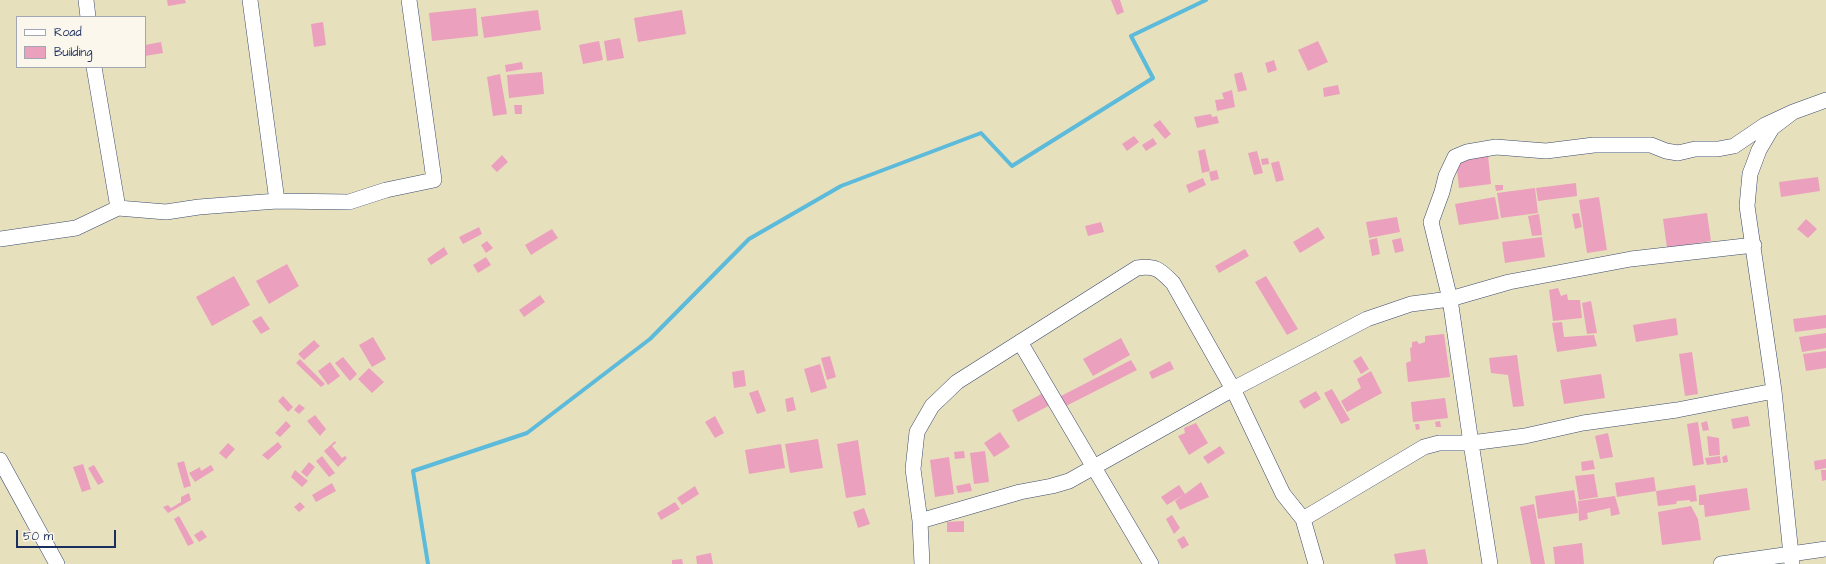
<!DOCTYPE html>
<html>
<head>
<meta charset="utf-8">
<style>
	body { margin:0 }
	#map { position:relative; width:1826px; height:564px; overflow:hidden; background:#e7e0bd; font-family:"Architects Daughter",sans-serif }
	canvas { display:block }
	.legend { position:absolute; left:16px; top:16px; width:130px; height:52px; box-sizing:border-box; background:#fbf7ec; border:1px solid #a1a7b3; margin:0; padding:5px 7px; list-style:none; font-size:12px; color:#1b2f5e }
	.legend li { display:flex; align-items:center; gap:8px; height:20px }
	.legend b { width:20px; border:1px solid #a1a7b3 }
	.scale { position:absolute; left:16px; top:530px; width:100px; height:18px; box-sizing:border-box; border:2px solid #1b2f5e; border-top:0; padding-left:5px; font-size:12px; line-height:14px; white-space:nowrap; color:#1b2f5e; -webkit-text-stroke:3px #fbf7ec; paint-order:stroke }
</style>
</head>
<body>
<div id="map">
<canvas width="1826" height="564"></canvas>
<ul class="legend">
<li><b style="height:5px;background:#fff"></b>Road</li>
<li><b style="height:11px;background:#eba0bd"></b>Building</li>
</ul>
<div class="scale">50 m</div>
</div>
<script>
const ctx = document.querySelector('canvas').getContext('2d');
ctx.lineJoin = 'round';
function strokePath(path, color, width, dash) {
  ctx.strokeStyle = color;
  ctx.lineWidth = width;
  ctx.lineCap = dash ? 'butt' : 'round';
  ctx.setLineDash(dash || []);
  ctx.stroke(path);
}
function fill(path, color) {
  ctx.fillStyle = color;
  ctx.fill(path, 'evenodd');
}
strokePath(new Path2D(`
	M428,564L413,471L527,433L650,339L749,239L841,186L981,133L1012,166L1153,78L1131,36L1206,0`), '#5cbada', 4);
fill(new Path2D(`
	M167,0H185L186,3L168,6Z
	M1111,0H1120L1124,12L1117,15Z
	M476,8L478,36L432,41L429,13Z
	M538,10L541,30L484,38L481,17Z
	M682,10L686,34L638,42L634,18Z
	M323,22L326,45L314,47L311,24Z
	M620,38L624,58L607,61L604,41Z
	M599,41L603,60L583,64L579,45Z
	M1318,41L1328,62L1308,71L1298,50Z
	M161,42L163,53L145,56V45Z
	M1274,60L1277,70L1268,73L1265,63Z
	M522,62L523,69L506,72L505,65Z
	M542,72L544,94L509,98L507,75Z
	M1242,72L1247,90L1238,92L1234,74Z
	M500,74L507,114L493,116L487,77Z
	M1338,85L1340,94L1324,97L1323,88Z
	M1232,90L1235,107L1217,111L1215,100L1224,99L1222,93Z
	M514,105H522V114H515Z
	M1211,114L1212,117L1217,116L1219,123L1197,128L1194,117Z
	M1160,120L1171,134L1165,139L1153,125Z
	M1134,136L1139,142L1127,151L1122,144Z
	M1153,138L1157,144L1146,151L1142,145Z
	M1205,149L1210,171L1202,173L1198,151Z
	M1257,151L1263,173L1254,175L1248,153Z
	M502,155L508,162L497,172L491,166Z
	M1488,155L1491,184L1459,188L1456,159Z
	M1268,158L1269,164L1262,165L1261,159Z
	M1279,161L1284,180L1276,182L1271,163Z
	M1217,170L1219,179L1211,181L1209,172Z
	M1818,177L1820,191L1781,197L1779,182Z
	M1203,178L1206,185L1189,193L1186,185Z
	M1576,183L1577,196L1538,201L1536,188Z
	M1495,185H1503V190L1496,191Z
	M1535,188L1538,213L1501,218L1497,193Z
	M1495,197L1499,219L1459,225L1455,204Z
	M1599,197L1607,250L1587,253L1579,200Z
	M1579,213L1582,227L1575,229L1572,214Z
	M1707,213L1711,241L1667,248L1663,219Z
	M1539,214L1542,235L1532,236L1528,216Z
	M1397,217L1400,232L1369,238L1366,222Z
	M1806,219L1817,229L1808,238L1797,229Z
	M1101,222L1104,232L1088,236L1085,226Z
	M479,227L482,234L463,244L459,237Z
	M1318,227L1325,238L1300,253L1293,242Z
	M552,229L558,238L531,255L525,245Z
	M1542,237L1545,257L1505,263L1502,242Z
	M1377,238L1380,254L1372,256L1369,240Z
	M1401,238L1404,251L1395,253L1392,240Z
	M487,241L493,248L486,253L481,245Z
	M444,247L448,254L431,265L427,259Z
	M1245,249L1249,256L1219,273L1215,266Z
	M486,257L491,265L478,273L473,265Z
	M287,264L299,286L269,304L256,281Z
	M234,276L250,305L212,326L196,297Z
	M1266,276L1298,329L1287,335L1255,282Z
	M1558,288L1561,296L1567,294L1568,300H1580L1582,318L1553,321L1549,290Z
	M540,295L545,302L524,317L519,310Z
	M1591,301L1597,333L1587,334L1582,303Z
	M1826,315V328L1795,332L1793,319Z
	M261,316L270,329L261,334L252,321Z
	M1676,318L1678,335L1636,342L1633,325Z
	M1562,322L1564,337L1594,335L1597,346L1557,352L1552,323Z
	M1826,333V348L1802,352L1799,337Z
	M1444,334L1450,377L1408,382L1406,363L1411,361L1410,348L1412,347V342L1417,341L1419,344L1425,342V336Z
	M373,337L386,359L372,367L359,345Z
	M1121,338L1130,355L1093,376L1083,359Z
	M314,340L320,346L304,360L298,354Z
	M1826,351V368L1806,371L1803,354Z
	M1692,352L1698,394L1685,396L1679,354Z
	M1517,355L1524,406L1513,407L1508,375L1491,373L1489,358Z
	M830,356L836,377L827,380L821,358Z
	M1361,356L1369,369L1361,374L1353,361Z
	M343,357L357,374L350,381L335,363Z
	M300,359L325,384L321,387L296,363Z
	M1131,360L1137,370L1064,407L1059,397Z
	M1170,361L1174,369L1152,379L1149,372Z
	M330,362L340,376L328,385L318,371Z
	M820,364L827,388L811,393L804,369Z
	M369,368L384,382L372,393L358,379Z
	M744,370L746,386L734,388L732,372Z
	M1371,371L1382,393L1347,412L1341,401L1361,388L1357,379Z
	M1601,374L1605,398L1564,404L1560,380Z
	M1332,389L1350,420L1341,424L1324,393Z
	M758,390L766,411L757,414L749,393Z
	M1316,391L1321,399L1304,409L1299,401Z
	M1045,392L1052,404L1018,422L1012,410Z
	M283,396L293,407L288,412L278,401Z
	M793,397L796,410L787,412L785,399Z
	M1445,398L1448,418L1413,422L1411,402Z
	M299,404L305,408L299,414L294,410Z
	M315,415L326,429L320,436L307,421Z
	M715,416L724,433L715,438L705,422Z
	M1748,416L1750,426L1733,429L1731,419Z
	M286,421L291,426L280,437L275,433Z
	M1440,421L1441,427H1436L1435,422Z
	M1707,421L1709,430L1703,431L1701,423Z
	M1698,422L1704,464L1693,466L1687,424Z
	M1196,423L1208,443L1189,455L1178,436L1185,433L1184,428Z
	M1415,424H1419L1420,429L1416,430Z
	M1000,432L1010,447L994,457L984,443Z
	M1608,433L1613,457L1600,459L1595,436Z
	M1707,436L1719,438L1720,455L1709,456Z
	M818,439L823,468L790,473L785,444Z
	M858,440L866,495L846,498L837,444Z
	M335,441L336,443L332,446L342,458L345,456L347,458L338,467L324,451Z
	M278,442L282,447L268,460L262,455Z
	M228,443L235,449L226,459L219,453Z
	M781,444L785,468L749,474L745,450Z
	M1220,446L1225,453L1208,464L1203,457Z
	M964,451L965,458L955,459L954,452Z
	M985,451L989,482L974,484L970,453Z
	M1727,455L1728,462L1723,463L1722,457Z
	M322,456L335,473L329,477L316,461Z
	M1720,456L1721,463L1707,465L1705,458Z
	M949,457L954,494L935,497L930,460Z
	M1826,459V468L1815,470L1814,461Z
	M1593,460L1595,469L1582,471L1581,462Z
	M184,461L191,486L184,488L177,463Z
	M309,462L315,467L307,477L301,472Z
	M83,464L91,489L82,492L73,467Z
	M94,465L104,482L98,485L88,468Z
	M211,465L214,470L195,482L189,473L200,467L201,471Z
	M295,470L308,481L302,487L291,477Z
	M1821,470H1826V480L1822,481Z
	M1594,474L1598,497L1579,500L1575,476Z
	M1654,477L1656,491L1695,485L1697,501L1690,502V500L1677,501L1676,504L1658,506L1656,491L1617,497L1615,483Z
	M1201,482L1209,497L1180,510L1175,501L1183,495L1167,505L1161,497L1179,485L1185,494Z
	M332,483L336,491L316,502L312,495Z
	M970,483L972,491L958,493L956,486Z
	M695,486L699,494L682,505L677,498Z
	M1747,488L1750,510L1705,517L1704,505H1699V495Z
	M1574,490L1578,513L1538,519L1535,496Z
	M189,493L191,500L168,513L163,507L168,505L171,508L181,502V497Z
	M1615,496L1620,514L1611,516L1610,508L1587,513L1588,519L1579,521L1578,501Z
	M300,502L305,507L299,512L294,507Z
	M675,502L680,509L661,520L657,513Z
	M1534,504L1545,564H1531L1520,507Z
	M1691,506L1698,519L1701,540L1662,545L1658,512Z
	M864,508L870,524L858,528L853,512Z
	M1172,515L1180,528L1174,534L1166,519Z
	M179,516L194,543L188,546L174,519Z
	M964,521V532H947V522Z
	M202,530L207,537L199,542L194,535Z
	M1184,536L1189,545L1182,549L1177,540Z
	M1582,543L1584,564H1555L1553,547Z
	M1425,549L1428,564H1396L1394,554Z
	M711,553L713,564H697L696,556Z
	M682,559L683,564H672V560Z`), '#eba0bd');
const minor = new Path2D(`
	M86,0L88,17
	M250,0L277,201
	M94,67L118,208
	M0,239L76,228L118,208L166,212L199,207L277,201L349,202L386,190L434,180L409,0
	M1020,342L1151,564
	M0,460L57,564
	M1303,519L1424,447L1439,443H1471L1525,436L1583,423L1677,410L1774,391
	M920,521L1020,492L1052,486L1069,481L1233,389L1367,319L1411,304L1450,299L1509,282L1631,259L1754,245
	M922,564L920,521L913,469L917,432L932,406L957,382L1137,268C1156,265 1160,270 1173,283L1233,389L1283,494L1303,519L1316,564
	M1490,564L1471,443L1450,299L1431,222L1442,192L1446,176L1455,157L1467,152L1496,147L1546,151L1594,145H1651L1666,151L1678,153L1695,149H1718L1734,146L1765,125L1793,112
	M1721,564L1826,549
	M1792,564L1774,391L1747,206L1750,174L1759,150L1772,128L1793,112L1826,100`);
strokePath(minor, '#3a4a6c', 16);
strokePath(minor, '#fff', 15);
</script>
</body>
</html>
